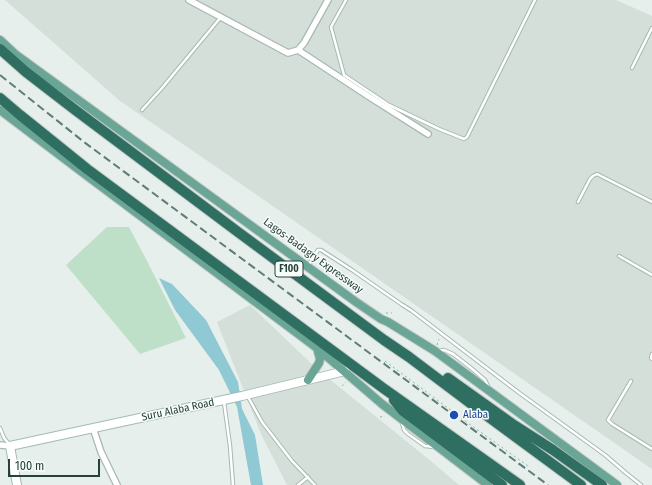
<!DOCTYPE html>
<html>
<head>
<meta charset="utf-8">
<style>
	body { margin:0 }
	#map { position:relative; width:652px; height:485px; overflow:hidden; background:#e6efeb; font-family:"Fira Sans Condensed",sans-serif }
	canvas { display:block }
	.scale { position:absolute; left:8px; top:459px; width:92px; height:18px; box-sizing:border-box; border:2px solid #24423a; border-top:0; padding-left:5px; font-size:12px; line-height:14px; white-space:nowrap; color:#24423a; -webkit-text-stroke:3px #f7fbf9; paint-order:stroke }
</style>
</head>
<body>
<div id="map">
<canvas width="652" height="485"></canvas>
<div class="scale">100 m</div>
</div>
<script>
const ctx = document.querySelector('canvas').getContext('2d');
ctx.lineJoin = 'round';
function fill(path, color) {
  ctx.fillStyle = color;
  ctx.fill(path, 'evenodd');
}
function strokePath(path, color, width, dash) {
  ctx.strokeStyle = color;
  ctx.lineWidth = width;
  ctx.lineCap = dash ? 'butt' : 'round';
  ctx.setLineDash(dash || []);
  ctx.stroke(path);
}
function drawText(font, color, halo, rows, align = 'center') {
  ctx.font = font + ' "Fira Sans Condensed",sans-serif';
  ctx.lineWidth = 3;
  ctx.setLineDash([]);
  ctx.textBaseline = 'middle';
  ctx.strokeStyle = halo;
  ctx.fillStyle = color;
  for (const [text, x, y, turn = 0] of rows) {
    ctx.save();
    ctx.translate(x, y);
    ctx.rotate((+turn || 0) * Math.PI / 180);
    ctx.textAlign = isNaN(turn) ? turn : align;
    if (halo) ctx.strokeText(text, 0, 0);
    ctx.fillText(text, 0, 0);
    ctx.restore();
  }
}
fill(new Path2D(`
	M5,0H616L652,16V469L228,175L120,101Z
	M250,305L317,369L432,462L459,485H287L261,434L217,322Z`), '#d4dfda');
fill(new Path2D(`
	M107,227H129L147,261L186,338L140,354L66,265Z`), '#bfe0c8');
fill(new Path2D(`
	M159,278L172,284L206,320L238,382L242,409L255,435L263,485H251L237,407L219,370L175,310Z`), '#8ec9d4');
const lane = new Path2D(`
	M346,0L331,27L344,75L389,105L439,129L464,139L467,137L535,0
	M632,68L652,28
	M142,110L162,88L221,17
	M578,202L590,179L593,176L597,174L652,202
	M619,256L652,275
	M308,266L318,250H321L352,270L401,304L412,311L518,392L605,455L626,473L641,485
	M439,351L444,350L453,354L471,368L485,380L488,386
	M652,354L651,358L652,359
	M631,381L608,420L612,424L652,449
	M248,397L262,422L292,461L315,485
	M224,402L230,446L233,485
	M402,423L404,430L408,434L425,446L434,447
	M0,428L4,438L10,445
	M298,485L308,477`);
const street = new Path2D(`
	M189,0L288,53L298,50L304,43L328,0
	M298,50L368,96L428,134
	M93,428L101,452L117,485
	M0,445L10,446`);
const secondary = new Path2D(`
	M17,485L10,446L242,396L345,371`);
const primary = new Path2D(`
	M0,40L15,54L356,302L381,319L388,322L435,351L617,485
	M0,110L86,175L317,348L382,404L488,485
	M308,380L319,363L320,359L317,348`);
const highway = new Path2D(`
	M0,49L26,72L74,109L238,232L384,340L409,357L490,418L581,485
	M0,98L20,115L87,169L383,388L520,485
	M448,378L514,425L553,450L602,485
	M394,400L403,411L502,485`);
strokePath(lane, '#a8b8b2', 4.5);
strokePath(street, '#a8b8b2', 8);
strokePath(secondary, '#a4bbb3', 10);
strokePath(primary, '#c2cac8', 10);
strokePath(highway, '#c2cac8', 12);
strokePath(new Path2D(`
	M386,313H392
	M437,345L439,339
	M385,361L468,423L528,466
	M384,362L389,367
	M342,386L346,382
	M380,417L385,416
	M518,464L526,469`), '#86b3a5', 1, [2, 3]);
strokePath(lane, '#fff', 2.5);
strokePath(street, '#fff', 5.5);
strokePath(secondary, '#fff', 8);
strokePath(primary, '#6aa596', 8);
strokePath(highway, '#2f6f62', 10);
strokePath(new Path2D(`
	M0,75L84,142L548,485`), '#5f7d75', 2, [8, 4]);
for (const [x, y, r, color] of [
	[454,415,5,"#1a4fb4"]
]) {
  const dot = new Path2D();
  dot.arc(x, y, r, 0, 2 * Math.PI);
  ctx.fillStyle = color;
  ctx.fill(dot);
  strokePath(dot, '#f7fbf9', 1.5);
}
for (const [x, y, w] of [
	[289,269,28]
]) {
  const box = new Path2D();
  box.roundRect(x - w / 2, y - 8, w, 16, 3);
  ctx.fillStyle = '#f7fbf9';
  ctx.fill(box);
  strokePath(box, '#24423a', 1);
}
drawText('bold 10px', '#24423a', null, [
	["F100",289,269]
]);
drawText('11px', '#24423a', '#f7fbf9', [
	["Lagos-Badagry Expressway",313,256,36],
	["Suru Alaba Road",178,410,-12]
]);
drawText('11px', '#164399', '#f7fbf9', [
	["Alaba",463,415]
], 'left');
</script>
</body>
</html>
